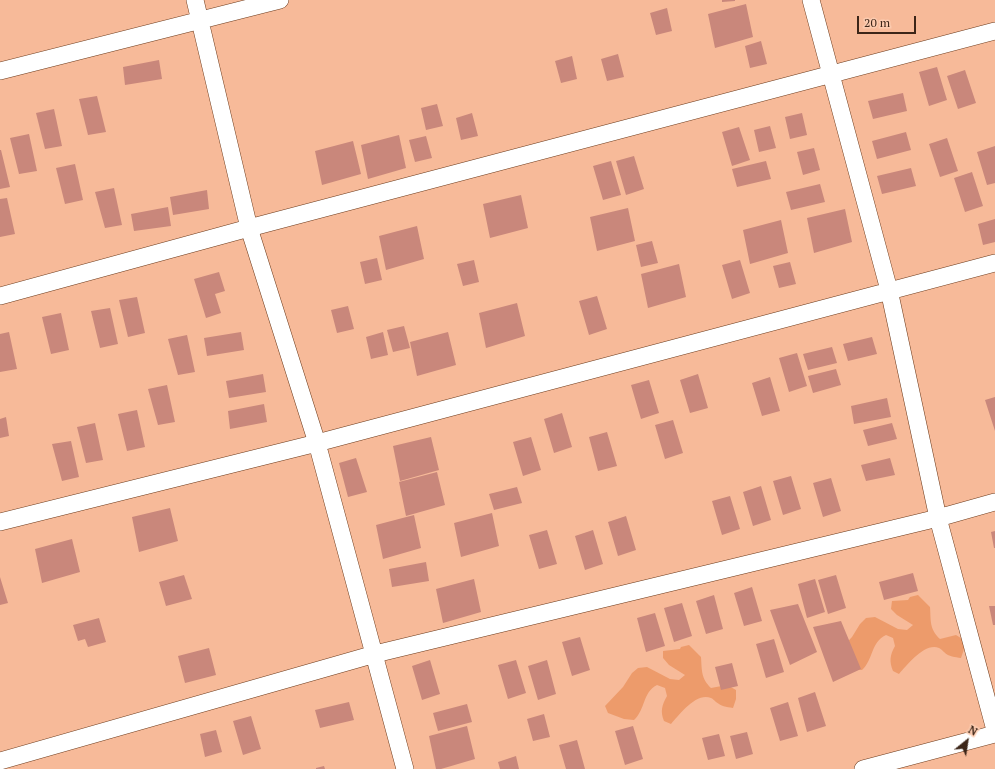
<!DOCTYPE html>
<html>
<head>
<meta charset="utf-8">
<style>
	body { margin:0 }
	#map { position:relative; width:995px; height:769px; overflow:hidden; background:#f7ba99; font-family:"PT Serif",serif }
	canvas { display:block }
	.north { position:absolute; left:947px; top:721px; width:40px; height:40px; -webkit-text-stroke:3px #fccbaf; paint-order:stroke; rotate:30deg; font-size:11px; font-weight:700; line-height:16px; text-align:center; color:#3c2518 }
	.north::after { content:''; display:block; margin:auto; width:14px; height:18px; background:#3c2518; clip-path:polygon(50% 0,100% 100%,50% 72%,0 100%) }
	.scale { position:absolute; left:857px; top:16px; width:59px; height:18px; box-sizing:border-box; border:2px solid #3c2518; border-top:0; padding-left:5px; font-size:12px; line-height:14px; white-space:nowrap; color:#3c2518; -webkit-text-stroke:3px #fccbaf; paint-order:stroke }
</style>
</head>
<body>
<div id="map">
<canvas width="995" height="769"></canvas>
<div class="north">N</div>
<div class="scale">20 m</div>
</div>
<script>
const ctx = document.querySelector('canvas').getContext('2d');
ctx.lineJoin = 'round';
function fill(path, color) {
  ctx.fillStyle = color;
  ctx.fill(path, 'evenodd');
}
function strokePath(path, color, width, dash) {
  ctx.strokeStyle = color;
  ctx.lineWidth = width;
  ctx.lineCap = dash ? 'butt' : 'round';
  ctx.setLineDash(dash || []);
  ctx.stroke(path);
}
fill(new Path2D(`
	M918,595L930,607C931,620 929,629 940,639L956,635L964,640V649L961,658C955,657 949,657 944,652C944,652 940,648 939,648C925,642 907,665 899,674L893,671C889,661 890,655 895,646L893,638L886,635C870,643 874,659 862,670L852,669L834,656L852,637L860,624L866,618L875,617L898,629L907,630L913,625L897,615L891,609L892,601L908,600L910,597Z
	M689,645L701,657C702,671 701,678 711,688L727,685L736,690V699L733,708C726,707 721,706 716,702C715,701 712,698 711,698C696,692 679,715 671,724L664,721C660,711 662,705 667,696L665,688L657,685C642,693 646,709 634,720L624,719L608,713L605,706L623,687L632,673L638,668L647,667L670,679L679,680L685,675L669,665L663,658V651L680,649L681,647Z`), '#ed9b6b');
fill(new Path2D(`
	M722,0H735V1L722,2Z
	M746,4L753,37L715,48L708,14Z
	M667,8L672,31L656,35L650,13Z
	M761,41L767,64L750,68L745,46Z
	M618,54L624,77L607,81L601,59Z
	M572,56L577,79L561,83L555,61Z
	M159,60L162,79L125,85L123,67Z
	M937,67L947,100L929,106L919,72Z
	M965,70L976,103L958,109L947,76Z
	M903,93L907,111L873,119L868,101Z
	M97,96L106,132L88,135L79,99Z
	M437,104L443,126L426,130L421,108Z
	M54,109L62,146L45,149L36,113Z
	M472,113L478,136L461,140L456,118Z
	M802,113L807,135L790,139L785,117Z
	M770,126L776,148L759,152L754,130Z
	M739,127L750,160L732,166L722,132Z
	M906,132L911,150L877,159L872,141Z
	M29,134L37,171L19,174L10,138Z
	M399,135L406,168L368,179L361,145Z
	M426,136L432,158L415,162L409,140Z
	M947,138L958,171L940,177L929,144Z
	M353,141L361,174L322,185L315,151Z
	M995,146V183L987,185L977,152Z
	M814,148L820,170L803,175L797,152Z
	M0,150H1L10,187L0,189Z
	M634,156L644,189L626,195L616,161Z
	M611,161L621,195L603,200L593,166Z
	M766,161L771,179L737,187L732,169Z
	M75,164L83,200L65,204L56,168Z
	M911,168L916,186L882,194L877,176Z
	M972,172L983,206L965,212L954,178Z
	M820,184L825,202L791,210L786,192Z
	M114,188L122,225L105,228L95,192Z
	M207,190L209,209L173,215L170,197Z
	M521,195L528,228L490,238L483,204Z
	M7,198L15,234L0,237V199Z
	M168,207L171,226L134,231L131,214Z
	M628,208L635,241L597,251L590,217Z
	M845,209L852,242L814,253L807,218Z
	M995,219V242L983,245L978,224Z
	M781,220L788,253L750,264L743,230Z
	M417,226L424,259L386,270L379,236Z
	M652,241L658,263L641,267L636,245Z
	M377,258L382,280L365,284L360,262Z
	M474,260L479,282L463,286L457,264Z
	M740,260L750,293L732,299L722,265Z
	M790,262L796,284L779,288L773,266Z
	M679,264L686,297L648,308L641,274Z
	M219,272L225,291L215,294L221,313L206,318L194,279Z
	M597,296L607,329L589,335L579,301Z
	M137,297L145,333L128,337L119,300Z
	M517,303L525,336L486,348L479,313Z
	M348,306L354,329L337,333L331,310Z
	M110,308L118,344L100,348L91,311Z
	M61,313L69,350L51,354L42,317Z
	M404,326L410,348L393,352L387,330Z
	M9,332L17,369L0,372V334Z
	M241,332L244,350L207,356L204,338Z
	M383,332L388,355L371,359L366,337Z
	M448,332L456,365L417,376L410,342Z
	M187,335L195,372L178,375L168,339Z
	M872,337L877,354L848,361L843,344Z
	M832,347L837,363L808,370L803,354Z
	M797,353L807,386L789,392L779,358Z
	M836,369L841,385L813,393L808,376Z
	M263,374L266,392L229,398L226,381Z
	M698,374L708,408L690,413L680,380Z
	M770,377L780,411L762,416L752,383Z
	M649,380L659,413L641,419L631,385Z
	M167,385L175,422L158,425L148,389Z
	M995,397V431L985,400Z
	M887,398L891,417L854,424L851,406Z
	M264,404L267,422L230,429L228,411Z
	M137,410L145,447L127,451L118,414Z
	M562,413L572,447L554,453L544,419Z
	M6,417L9,436L0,438V419Z
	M673,420L683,453L665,459L655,425Z
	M95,423L103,460L86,463L77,427Z
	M892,423L897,439L868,446L863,430Z
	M607,432L617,466L598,471L589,437Z
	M431,437L439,470L400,481L393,446Z
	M531,437L541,470L523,476L513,442Z
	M71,441L79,477L62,481L52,444Z
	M356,458L367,492L348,497L339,463Z
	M890,458L895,475L866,481L861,465Z
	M437,472L445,505L406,516L399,482Z
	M791,476L801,509L783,515L773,481Z
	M831,478L841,511L823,517L813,483Z
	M761,486L771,520L753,526L743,492Z
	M517,487L522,503L494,510L489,494Z
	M730,496L740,529L722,535L712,501Z
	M170,508L178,541L139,552L132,517Z
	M492,513L499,546L461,557L454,523Z
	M414,515L421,548L383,559L376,525Z
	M626,516L636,550L618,556L608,522Z
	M547,530L557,564L539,569L529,535Z
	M593,530L603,564L585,570L575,536Z
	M995,531V548H994L991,532Z
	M72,539L80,572L42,583L35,549Z
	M426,562L429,581L392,587L389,569Z
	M913,573L918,591L884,600L879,582Z
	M184,575L192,599L166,606L159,582Z
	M836,575L846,608L828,614L818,580Z
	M0,577L8,603L0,605Z
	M474,579L481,612L443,623L436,589Z
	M815,579L825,612L807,618L798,584Z
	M752,587L762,621L744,626L734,593Z
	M714,595L723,629L706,634L696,601Z
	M682,603L692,636L674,642L664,608Z
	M798,604L817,652L790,665L770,610Z
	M989,606H995V625H993Z
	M655,613L665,646L646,652L637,618Z
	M99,618L106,642L88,647L85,639L78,641L73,625Z
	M841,621L861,669L833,682L813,627Z
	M580,637L590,670L572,676L562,642Z
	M774,639L784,672L766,678L756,644Z
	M209,648L216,675L185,683L178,656Z
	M430,660L440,694L422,700L412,666Z
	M516,660L526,693L508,699L498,665Z
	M547,660L556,694L538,700L528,666Z
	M732,663L738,686L721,690L715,667Z
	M815,692L826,726L807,732L798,698Z
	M349,702L354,720L320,728L315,710Z
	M788,702L798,736L780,741L770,708Z
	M467,704L472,722L438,731L433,713Z
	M544,714L550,737L533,741L527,719Z
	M251,716L261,749L243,755L233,721Z
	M467,726L475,759L441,769H436L429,736Z
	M633,726L643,759L625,765L615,731Z
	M216,730L222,752L205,757L200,734Z
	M747,732L753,754L736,759L730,736Z
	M719,734L725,756L708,760L702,738Z
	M577,740L585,769H566L559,745Z
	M516,756L519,769H500L498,762Z
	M324,766L325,769H316V768Z`), '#c9877b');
const street = new Path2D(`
	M195,0L249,228L317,443L405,769
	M811,0L889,290L938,518L995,502
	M0,71L280,0
	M0,296L249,228L995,31
	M0,522L317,443L995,263
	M0,761L375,654L938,518L995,730
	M863,769L995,734`);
strokePath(street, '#6d3b1c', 18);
strokePath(street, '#fff', 17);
</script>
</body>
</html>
